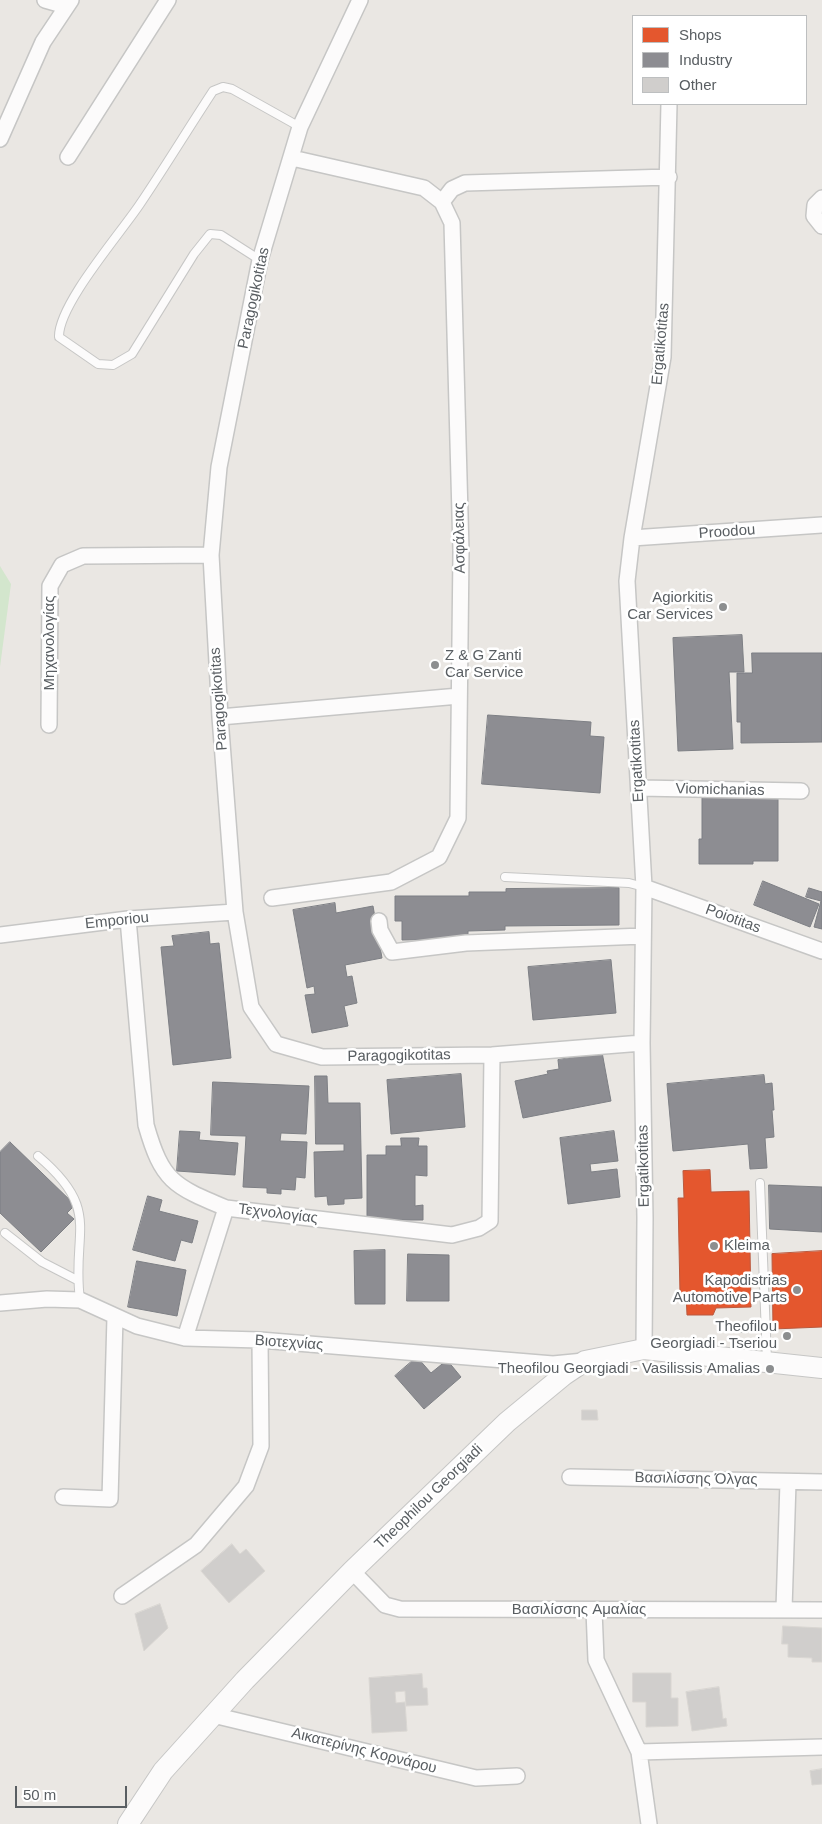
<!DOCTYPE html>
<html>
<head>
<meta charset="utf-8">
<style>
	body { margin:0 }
	#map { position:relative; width:822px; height:1824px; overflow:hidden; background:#eae7e3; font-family:Helvetica,sans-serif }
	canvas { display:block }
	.legend { position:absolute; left:632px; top:15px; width:175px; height:90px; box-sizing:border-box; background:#fff; border:1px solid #bdbfc0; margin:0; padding:6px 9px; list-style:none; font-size:15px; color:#595e62 }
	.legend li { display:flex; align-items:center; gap:10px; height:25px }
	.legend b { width:25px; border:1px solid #bdbfc0 }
	.scale { position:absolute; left:15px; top:1786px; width:112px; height:22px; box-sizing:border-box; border:2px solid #595e62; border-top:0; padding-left:6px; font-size:15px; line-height:18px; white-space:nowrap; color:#595e62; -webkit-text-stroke:4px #fff; paint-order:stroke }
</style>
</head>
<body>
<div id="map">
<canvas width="822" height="1824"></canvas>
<ul class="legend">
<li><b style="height:14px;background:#e4572e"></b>Shops</li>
<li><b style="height:14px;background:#8d8d92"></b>Industry</li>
<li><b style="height:14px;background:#d0cecc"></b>Other</li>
</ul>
<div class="scale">50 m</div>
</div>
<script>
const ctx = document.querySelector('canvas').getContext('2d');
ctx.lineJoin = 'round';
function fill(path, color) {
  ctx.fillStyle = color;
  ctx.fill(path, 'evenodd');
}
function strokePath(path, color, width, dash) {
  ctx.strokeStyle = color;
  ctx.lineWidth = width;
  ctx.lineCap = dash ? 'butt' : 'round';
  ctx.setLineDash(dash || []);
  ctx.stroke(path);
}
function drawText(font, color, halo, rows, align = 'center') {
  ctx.font = font + ' Helvetica,sans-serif';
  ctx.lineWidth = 5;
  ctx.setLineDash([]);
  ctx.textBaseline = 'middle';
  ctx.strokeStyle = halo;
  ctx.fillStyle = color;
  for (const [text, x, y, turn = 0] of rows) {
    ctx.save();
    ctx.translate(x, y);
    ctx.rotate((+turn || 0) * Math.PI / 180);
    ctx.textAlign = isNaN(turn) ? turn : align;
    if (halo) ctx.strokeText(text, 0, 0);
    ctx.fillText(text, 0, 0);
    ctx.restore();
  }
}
fill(new Path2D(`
	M0,566L11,584L0,667Z`), '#d3e6cd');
const shops = new Path2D(`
	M710,1170L711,1192L749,1191L751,1307L716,1308L713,1315H687L686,1294H680L678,1198H684L683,1171Z
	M822,1251V1327L773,1329L772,1254Z`);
fill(shops, '#e4572e');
strokePath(shops, '#ba593e', 1);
const industry = new Path2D(`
	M742,635L744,672H729L733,749L678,751L673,638Z
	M752,653H822V742L741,743V722H737V673H752Z
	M488,715L591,722L590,736L604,737L600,793L482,784Z
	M778,794V861H753V864H699V839H702V795Z
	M763,881L819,904L810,927L754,905Z
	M619,888V925L505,926V930L468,931V939L402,940V921H395V896H469V892H506V889Z
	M809,888L822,892V929L814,927L821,901L806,897Z
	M335,903L336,913L373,906L382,958L345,965L347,977L352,976L357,1003L344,1006L348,1026L312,1033L305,995L315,994L314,986L307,988L293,910Z
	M209,932L210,944L219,943L231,1058L173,1065L161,947L174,946L172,936Z
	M611,960L616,1013L533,1020L528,967Z
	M602,1052L611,1101L523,1118L515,1081L548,1074L547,1071L559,1069L558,1060Z
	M461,1074L465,1127L391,1134L387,1080Z
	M764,1075L765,1084L772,1083L774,1110H772L774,1137L765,1138L767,1168L750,1169L748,1144L673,1151L667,1084Z
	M315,1076H327L328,1103H360L362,1198L344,1199V1204L328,1205L327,1196L315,1197L314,1152L344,1151V1144H316Z
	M213,1082L309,1086L306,1134L281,1133L280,1141L307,1142L305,1178L296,1177L295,1190L281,1189V1194L267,1193V1188L243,1187L246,1136L211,1135Z
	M180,1131L200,1132L199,1140L238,1143L235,1175L177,1171Z
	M614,1131L618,1161L590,1164L591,1172L617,1169L620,1197L568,1204L560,1138Z
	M401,1138H419L418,1146H427V1176L415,1175V1206L423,1205V1220H367V1155H386V1146H401Z
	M10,1142L75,1205L67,1213L74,1219L41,1252L0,1213V1152Z
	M769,1185L822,1187V1232L770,1229Z
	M148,1196L162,1200L159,1211L198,1221L192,1243L181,1240L175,1261L133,1250Z
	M385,1250V1304H355L354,1251Z
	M408,1254L449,1255V1301H407Z
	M137,1261L186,1270L177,1316L128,1307Z
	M417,1357L431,1373L447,1360L461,1377L424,1409L395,1376Z`);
fill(industry, '#8d8d92');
strokePath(industry, '#7d7f84', 1);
const building = new Path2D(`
	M582,1410H597L598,1420H582Z
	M232,1544L240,1554L246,1549L265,1571L229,1603L201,1571Z
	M160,1604L168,1628L144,1651L135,1614Z
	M783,1626L822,1628V1662H812V1658L788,1657V1644H782Z
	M633,1673H671V1698H678V1726L646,1727V1702H633Z
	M422,1674L423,1688H427L428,1705L406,1706L405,1691L395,1692L396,1703L405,1702L407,1731L372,1733L369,1678Z
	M719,1687L723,1719L726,1718L727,1726L692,1731L686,1692Z
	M822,1769V1784L812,1785L810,1771Z`);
fill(building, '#d0cecc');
strokePath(building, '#d9d6d2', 1);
const service = new Path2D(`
	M260,260L221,235L210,234L194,254L132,354L113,365L98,364L59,337C58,305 120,234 140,204C165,167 188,129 213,91L223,87L232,89L300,127
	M505,877L629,883L644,887
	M38,1156C103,1211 71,1231 80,1300
	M760,1183L767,1360
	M5,1233L42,1262L77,1280
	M727,1328H766`);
const minor = new Path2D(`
	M45,0L66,6
	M360,0L300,127L260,260L219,467L211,555L220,717L235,912L251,1007L276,1044L322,1057L492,1055L642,1043
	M0,139L43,42L71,0
	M68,157L168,0
	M822,198L815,205L814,216L822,226
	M442,202L452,189L465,183L669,177
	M632,538L822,525
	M220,717L459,696
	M49,725L50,586L62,565L83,556L211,555
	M639,788L801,791
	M644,887L822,951
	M272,898L391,882L439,857L458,818L461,551L452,223L442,202L424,188L292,158
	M128,919L146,1125C162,1181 173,1186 226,1208L452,1235L479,1228L490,1221L492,1055
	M379,921L380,930L392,952L466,943L643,936
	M0,935L128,919L235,912
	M0,1303L47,1299L80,1300L137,1326L185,1338L260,1340L553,1364L584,1361
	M185,1338L226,1208
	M644,1349L645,1218L642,1043L644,887L627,581L632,538L663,357L669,104
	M570,1477L822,1482
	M63,1497L110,1499L115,1317
	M352,1571L385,1605L400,1609L822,1610
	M122,1596L196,1545L246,1486L261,1446L260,1340
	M784,1609L788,1482
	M594,1610L596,1660L639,1752L649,1824
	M213,1715L476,1778L517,1776
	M639,1752L822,1747`);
const tertiary = new Path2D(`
	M128,1824L163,1771L245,1680L352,1571L507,1422L564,1375L585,1361L644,1349L822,1368`);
strokePath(service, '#c6c6c5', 10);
strokePath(minor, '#c6c6c5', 18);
strokePath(tertiary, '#c6c6c5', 22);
strokePath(service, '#fcfbfb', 8);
strokePath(minor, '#fcfbfb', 15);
strokePath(tertiary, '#fcfbfb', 20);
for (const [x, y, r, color] of [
	[723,607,5,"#8c8e8f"],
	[435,665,5,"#8c8e8f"],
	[714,1246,5,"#8c8e8f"],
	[797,1290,5,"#8c8e8f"],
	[787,1336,5,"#8c8e8f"],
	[770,1369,5,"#8c8e8f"]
]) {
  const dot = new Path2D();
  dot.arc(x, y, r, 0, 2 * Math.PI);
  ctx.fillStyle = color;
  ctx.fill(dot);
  strokePath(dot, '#fff', 2);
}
drawText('15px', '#595e62', '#fff', [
	["Paragogikotitas",254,298,-78],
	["Ergatikotitas",661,344,-85],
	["Proodou",727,532,-4],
	["Ασφάλειας",460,538,-91],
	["Μηχανολογίας",50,643,-90],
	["Paragogikotitas",219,699,-94],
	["Ergatikotitas",637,761,-93],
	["Viomichanias",720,790,1],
	["Poiotitas",733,919,20],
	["Emporiou",117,921,-6],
	["Paragogikotitas",399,1056,-1],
	["Ergatikotitas",644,1166,-91],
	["Τεχνολογίας",278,1214,7],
	["Βιοτεχνίας",289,1343,4],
	["Βασιλίσσης Όλγας",696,1479,1],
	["Theophilou Georgiadi",429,1497,-44],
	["Βασιλίσσης Αμαλίας",579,1610],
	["Αικατερίνης Κορνάρου",364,1751,14]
]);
drawText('15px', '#595e62', '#fff', [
	["Agiorkitis",713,598],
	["Car Services",713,615],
	["Z & G Zanti",445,656,"left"],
	["Car Service",445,673,"left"],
	["Kleima",724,1246,"left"],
	["Kapodistrias",787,1281],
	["Automotive Parts",787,1298],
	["Theofilou",777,1327],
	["Georgiadi - Tseriou",777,1344],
	["Theofilou Georgiadi - Vasilissis Amalias",760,1369]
], 'right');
</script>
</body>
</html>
